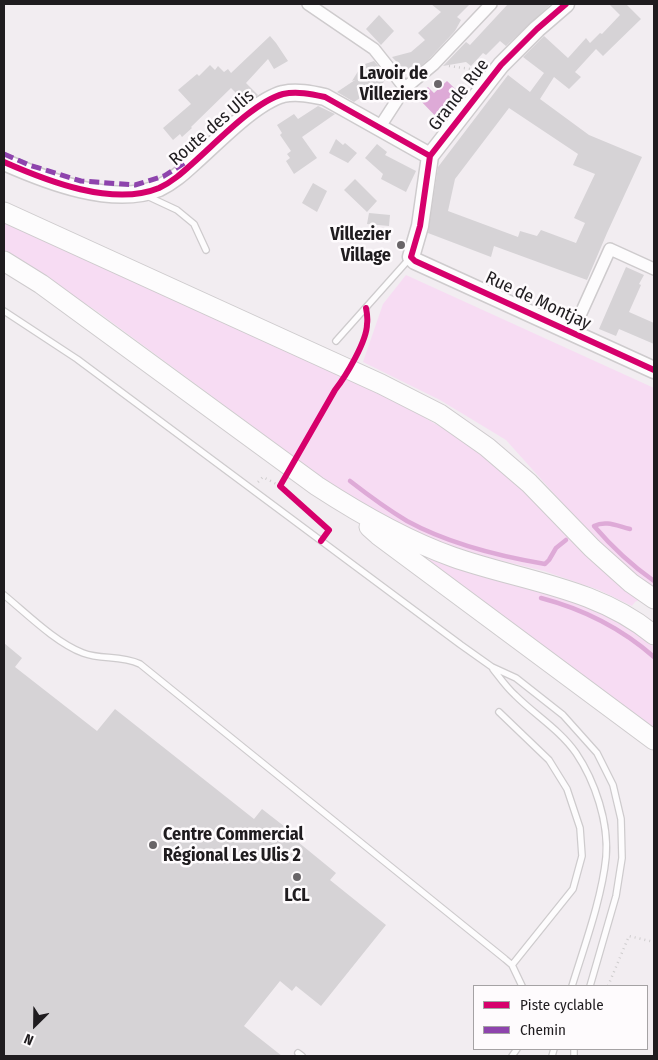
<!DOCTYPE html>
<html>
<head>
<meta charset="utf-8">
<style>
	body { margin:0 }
	#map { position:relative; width:658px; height:1060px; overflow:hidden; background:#f2edf1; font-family:"Fira Sans Condensed",sans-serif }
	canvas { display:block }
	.frame { position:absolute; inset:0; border:5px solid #1f1c1f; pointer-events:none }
	.legend { position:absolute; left:473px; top:985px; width:175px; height:65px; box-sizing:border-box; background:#fefbfd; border:1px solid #a5a2a4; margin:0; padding:6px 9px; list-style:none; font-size:15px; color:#1f1c1f }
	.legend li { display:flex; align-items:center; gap:10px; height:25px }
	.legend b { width:25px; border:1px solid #a5a2a4 }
	.north { position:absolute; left:10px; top:1000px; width:50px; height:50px; -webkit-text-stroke:4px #fefbfd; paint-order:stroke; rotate:203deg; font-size:14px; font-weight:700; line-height:20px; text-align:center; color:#1f1c1f }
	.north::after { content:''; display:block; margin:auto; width:18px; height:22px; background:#1f1c1f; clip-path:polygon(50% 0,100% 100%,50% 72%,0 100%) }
</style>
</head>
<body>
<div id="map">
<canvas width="658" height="1060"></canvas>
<div class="frame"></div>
<ul class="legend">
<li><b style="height:6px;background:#d6006c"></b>Piste cyclable</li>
<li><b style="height:6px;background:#8e44ad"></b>Chemin</li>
</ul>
<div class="north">N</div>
</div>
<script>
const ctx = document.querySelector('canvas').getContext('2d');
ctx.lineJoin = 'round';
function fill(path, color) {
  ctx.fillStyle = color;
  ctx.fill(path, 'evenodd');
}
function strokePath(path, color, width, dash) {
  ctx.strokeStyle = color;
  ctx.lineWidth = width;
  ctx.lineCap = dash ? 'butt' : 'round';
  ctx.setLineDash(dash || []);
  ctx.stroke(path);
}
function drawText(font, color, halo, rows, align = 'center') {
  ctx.font = font + ' "Fira Sans Condensed",sans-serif';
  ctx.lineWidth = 5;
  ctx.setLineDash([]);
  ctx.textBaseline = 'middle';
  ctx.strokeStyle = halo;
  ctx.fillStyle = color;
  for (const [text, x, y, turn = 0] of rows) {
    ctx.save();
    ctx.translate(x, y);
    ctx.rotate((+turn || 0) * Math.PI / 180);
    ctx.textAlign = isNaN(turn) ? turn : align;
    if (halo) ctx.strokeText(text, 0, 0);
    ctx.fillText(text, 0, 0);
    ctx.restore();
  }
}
fill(new Path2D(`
	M4,222L401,404L451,433L498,467L639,600L635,602L632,606L599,590L544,571L482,556L430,539L386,517L332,485L98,312L4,251Z
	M406,275L654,388V589L629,571L601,546L506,440L440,400L363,362L383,304Z
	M430,559C486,577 546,586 599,611C619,620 637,634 654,647V732L429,564Z`), '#f7dcf3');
fill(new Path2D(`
	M447,81L467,100L445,126L417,97L428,87L434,93Z`), '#deaad7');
strokePath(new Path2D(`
	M350,481C368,495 387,509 407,521C449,544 498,556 545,564L549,560L556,548L566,540
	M630,529C617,526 606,520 594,526C612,547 631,565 654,581
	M541,598C583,609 621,628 654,657`), '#deaad7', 4.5);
fill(new Path2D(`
	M431,4H470L457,17L461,20L455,31L429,59L416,70L405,71L392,57L411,52L425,40L418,33L441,12Z
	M508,4H551L506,46L500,41L486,55L483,53L471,66L466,62L443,66L466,42L470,45Z
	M609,4H626L641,19L603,56L596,49L575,72L581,77L569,89L554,77L540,99L589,135L642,157L607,233L587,280L494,246L491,257L428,233L438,167L508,75L530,92L544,73L523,57L544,36L568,58L586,38L590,43L600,33L602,34L620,15ZM509,108L578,154L573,165L595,174L574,218L585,223L576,243L541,230L537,236L520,231L518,237L448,211L455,179Z
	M379,15L394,31L381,45L366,29Z
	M270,36L276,43L288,61L274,69L268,59L246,83L258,95L246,103L231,88L191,127L192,128L182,137L180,134L173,140L163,128L191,104L178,90L197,74L199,76L210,65L215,70L218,66L224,72L228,69L231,73Z
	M374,61L385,74L386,78L383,83L354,102L337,92L355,80L352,81L362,65Z
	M318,106L335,114L302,137L317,158L294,174L286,161L290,158L287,154L291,151L280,135L282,133L277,125L294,114L298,119Z
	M336,139L343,145L345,143L357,153L348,163L329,153Z
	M377,144L387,152L385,155L416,171L406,192L381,179L383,174L365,158Z
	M355,179L377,201L367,212L344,190Z
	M313,183L327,191L317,212L302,203Z
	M369,213L390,215L389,226L367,224Z
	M626,267L644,275L639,284L641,285L629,312L654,323V344L619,329L616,336L599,329Z
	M4,643L22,658L15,667L97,731L115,709L254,819L262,809L289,830L287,833L336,873L330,880L386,925L321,1006L296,986L292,991L280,981L244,1026L282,1056H4Z`), '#d6d3d6');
const lane = new Path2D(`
	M147,196L177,210L194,224L206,250
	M4,311L77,359L461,645L492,667L516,678L563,715L597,753L613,785L621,819L622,858L616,896L590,986
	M336,341L410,258
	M4,595C26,613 56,643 83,653C101,660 120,655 140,664L505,959L512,965L522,986
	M493,669C500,678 507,688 515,695C535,715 560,730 576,753C595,781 609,823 606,857C602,898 584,947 572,986
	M499,712L549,760L567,789L580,828L582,856L573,889L512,965
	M298,1053L302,1056
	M512,1056L517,1049
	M552,1056L554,1049
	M574,1056V1049`);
const street = new Path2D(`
	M308,4L374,49L405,88
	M379,128L405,88L434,64L491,4
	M572,333L610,249L654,269`);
const secondary = new Path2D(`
	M566,4L537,29L501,65L430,156L420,226L411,257L415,261L654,370
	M4,162C47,181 113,207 159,188C172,182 182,173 193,163C216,143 254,102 283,94C297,91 311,94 325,97L430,156`);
const primary = new Path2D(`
	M4,212L381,384L440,414L487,447L529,483L592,548L631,583L654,599
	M4,261L41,284L317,486C360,514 405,540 453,557C521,581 596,587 654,635
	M369,527L378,535L654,740`);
strokePath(lane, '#cecbcd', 8);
strokePath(street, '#cecbcd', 14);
strokePath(secondary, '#cecbcd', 19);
strokePath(primary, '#cecbcd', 21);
strokePath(new Path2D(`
	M449,66L478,70
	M258,482L263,477L280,486
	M608,986L629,936L654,942`), '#cfcdce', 2.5, [1, 4]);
strokePath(lane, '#fdfcfd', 5.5);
strokePath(street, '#fdfcfd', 11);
strokePath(secondary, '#fdfcfd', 16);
strokePath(primary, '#fdfcfd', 19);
strokePath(new Path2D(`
	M4,154L29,165L81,181L135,185L164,176L186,162`), '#8e44ad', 5, [10, 5]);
strokePath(new Path2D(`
	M566,4L537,29L501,65L430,156L420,226L411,257L415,261L654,370
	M4,162C47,181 113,207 159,188C172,182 182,173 193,163C216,143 254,102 283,94C297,91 311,94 325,97L430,156
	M321,541L329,530L280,486L335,390C346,376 367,341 367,324C368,318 367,313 366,308`), '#d6006c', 6);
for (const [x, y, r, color] of [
	[438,84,5,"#696568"],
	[401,245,5,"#696568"],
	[153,845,5,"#696568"],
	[297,877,5,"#696568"]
]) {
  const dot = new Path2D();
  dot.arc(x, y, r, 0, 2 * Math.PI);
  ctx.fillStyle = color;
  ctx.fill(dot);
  strokePath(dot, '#fefbfd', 2);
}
drawText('bold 18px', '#1f1c1f', '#fefbfd', [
	["Lavoir de",428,74],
	["Villeziers",428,95],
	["Villezier",391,235],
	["Village",391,256],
	["Centre Commercial",163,835,"left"],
	["Régional Les Ulis 2",163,856,"left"],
	["LCL",297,896,"center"]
], 'right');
drawText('18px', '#1f1c1f', '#fefbfd', [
	["Grande Rue",459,95,-52],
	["Route des Ulis",212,128,-41],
	["Rue de Montjay",538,301,25]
]);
</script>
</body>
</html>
